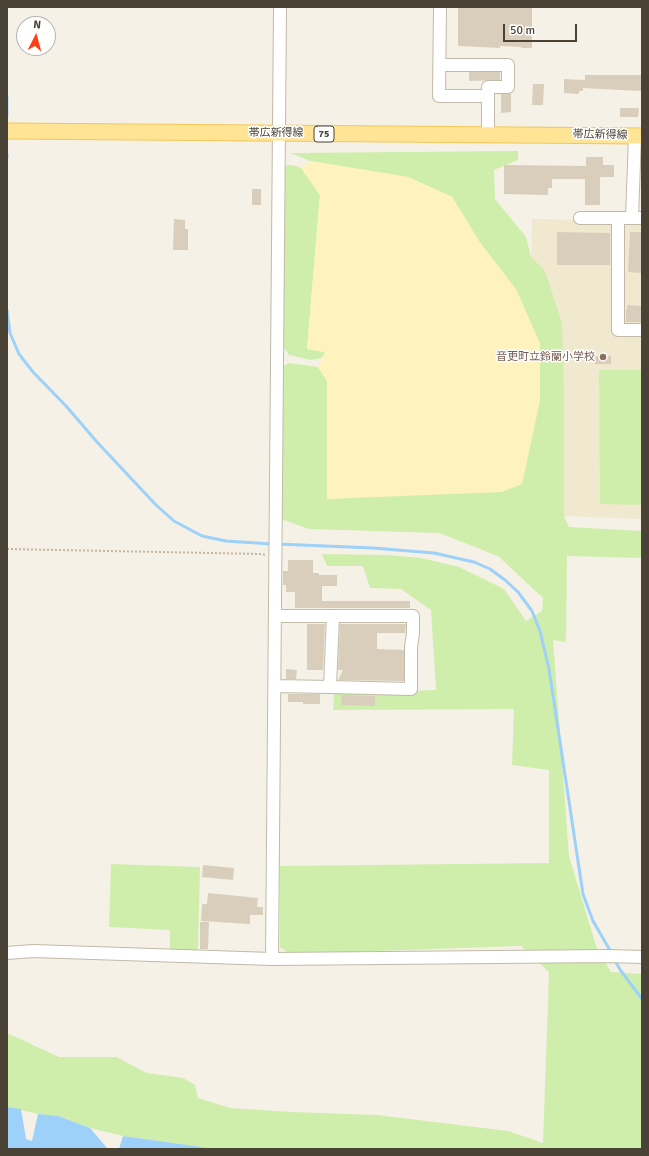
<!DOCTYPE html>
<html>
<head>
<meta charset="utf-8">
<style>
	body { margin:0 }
	#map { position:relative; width:649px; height:1156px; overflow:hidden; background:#f5f1e7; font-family:Signika,sans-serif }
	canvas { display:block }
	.frame { position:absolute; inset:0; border:8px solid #4a4235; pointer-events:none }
	.north { position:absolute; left:16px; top:16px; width:40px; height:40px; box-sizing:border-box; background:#fff; border:1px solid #b7b3ae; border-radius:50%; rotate:6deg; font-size:11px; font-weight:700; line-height:16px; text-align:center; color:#4a4235 }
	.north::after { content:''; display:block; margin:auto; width:14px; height:18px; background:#ff3d14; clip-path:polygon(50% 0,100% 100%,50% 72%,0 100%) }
	.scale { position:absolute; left:503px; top:24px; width:74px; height:18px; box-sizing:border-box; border:2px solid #4a4235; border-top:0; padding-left:5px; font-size:12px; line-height:14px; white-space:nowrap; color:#4a4235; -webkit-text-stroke:3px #fff; paint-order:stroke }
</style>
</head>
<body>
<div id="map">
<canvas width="649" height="1156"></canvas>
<div class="frame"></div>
<div class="north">N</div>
<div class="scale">50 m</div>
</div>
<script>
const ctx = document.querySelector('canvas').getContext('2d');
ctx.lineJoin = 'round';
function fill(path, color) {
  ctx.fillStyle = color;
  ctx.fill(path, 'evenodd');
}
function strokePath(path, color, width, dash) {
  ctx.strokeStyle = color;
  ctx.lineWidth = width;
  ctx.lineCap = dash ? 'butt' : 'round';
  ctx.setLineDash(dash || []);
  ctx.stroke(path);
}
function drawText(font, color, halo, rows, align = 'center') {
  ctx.font = font + ' Signika,"Noto Sans JP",sans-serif';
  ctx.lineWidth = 3;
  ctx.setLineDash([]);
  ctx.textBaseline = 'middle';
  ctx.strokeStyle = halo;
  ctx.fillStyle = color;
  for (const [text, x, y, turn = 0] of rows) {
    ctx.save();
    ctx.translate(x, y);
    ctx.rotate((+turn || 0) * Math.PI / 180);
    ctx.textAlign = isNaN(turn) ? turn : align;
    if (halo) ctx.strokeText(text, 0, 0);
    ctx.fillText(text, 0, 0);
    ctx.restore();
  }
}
fill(new Path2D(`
	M532,219L642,221V519L564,516V392L531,257Z`), '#f0e8cf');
fill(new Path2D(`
	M518,151V160L494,170L495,199L526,237L531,257L545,271L562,323L564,392V516L569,527L642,531V558L567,556L566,642L553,640L569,856L597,949L611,972L642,974V1149H216L123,1136L90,1128L58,1116L38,1114L7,1107V1033L59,1057H116L147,1073L183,1078L195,1085L198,1098L230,1108L292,1112L377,1115L508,1131L543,1143L549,972L521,946L290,954L280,947V866L549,863V770L512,765L514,709L333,710L334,694L436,690L431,610L401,589L370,588L363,566H327L322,554L388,555L421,558L459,567L504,589L526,621L542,611L543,598L498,556L439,533L309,529L281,519L282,367L289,363L318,367L327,381V499L404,495L479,241L452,197L408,177L310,161L291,153Z
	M288,165H293L301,168L320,195L307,349L325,352L322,358L311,360L289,355L281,343L284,168Z
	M599,370H642V505L600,504Z
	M111,864L200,867L198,950H170V930L109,927Z`), '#cfeeab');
fill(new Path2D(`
	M310,161L408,177L452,197L479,241L516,289L540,343V401L522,484L502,492L327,499V381L318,367L325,352L307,349L320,195L301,168Z`), '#fef2bf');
fill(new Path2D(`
	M7,1107L21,1109L26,1139L32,1141L38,1114L58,1116L90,1128L108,1149H7Z
	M123,1136L216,1149H119Z`), '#9dd1f9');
strokePath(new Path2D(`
	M7,97V115
	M7,157V154
	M7,310L10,333L19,354L33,372L66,406L97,442L156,505L174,521L202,536L226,541L272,544
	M277,544L373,548L434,553L474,562L490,569L505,580L518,592L532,611L540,631L549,669L583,894L593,921L611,952
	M614,959L621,971L642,999`), '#9dd1f9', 3);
fill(new Path2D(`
	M458,7H532V48H521V47L500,46V48L458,46Z
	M469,72H500V80L469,81Z
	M585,75H642L641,91L583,88V91H579V94L564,93V79L585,80Z
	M533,84H544L543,105H532Z
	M501,94H511V112L501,113Z
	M620,108H639L638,117H620Z
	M586,157H603V165H614V177H600V205H585V179H552V188H548V195L504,194V165L586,166Z
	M252,189H261V205H252Z
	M174,219L185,220V229H188V250H173Z
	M557,232L610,233V265H557Z
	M630,232H642V273L628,272Z
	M627,305L642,306V322H626V310H627Z
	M595,356H611V364H595Z
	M288,560H313V573H319V575H337V586H322V601H410V608H295V592H286V585H283V571H288Z
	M307,624H325L323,670H307Z
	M340,624H406L405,633H377V649L404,650V681L338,680L343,670H338Z
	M286,669L297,670L296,679H286Z
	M288,694H320V704H303V702H288Z
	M342,695L375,696V706L341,705Z
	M203,865L234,868L233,880L202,877Z
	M208,893L258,898L257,907H263V915H250V924L201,921L202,904H207Z
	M200,922H209L208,949H200Z`), '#d9cebb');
const minor = new Path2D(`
	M440,7L439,96H488V134
	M440,65H508V87H488V96
	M580,218H642
	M618,218V330H642
	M632,218L635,136
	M275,686L330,687L333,616H275
	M330,687L411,689V647L413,633V616H333
	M7,953L33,951L272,959L609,956L642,957
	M272,959L280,7`);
const major = new Path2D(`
	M7,131L642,136`);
strokePath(minor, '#c2baa8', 14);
strokePath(major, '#f2c759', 17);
strokePath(new Path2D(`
	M7,549L261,554L266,555`), '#c6b698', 2, [2, 2]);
strokePath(minor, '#fff', 12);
strokePath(major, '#ffe496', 15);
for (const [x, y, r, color] of [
	[603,357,4,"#8d6e63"]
]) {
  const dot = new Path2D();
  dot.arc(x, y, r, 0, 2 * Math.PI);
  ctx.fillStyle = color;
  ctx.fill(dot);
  strokePath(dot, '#fff', 1.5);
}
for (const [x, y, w] of [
	[324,134,20]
]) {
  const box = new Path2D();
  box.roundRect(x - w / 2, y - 8, w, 16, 3);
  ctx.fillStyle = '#fff';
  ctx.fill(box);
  strokePath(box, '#4a4235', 1);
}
drawText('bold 10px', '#4a4235', null, [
	["75",324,134]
]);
drawText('11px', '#4a4235', '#fff', [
	["帯広新得線",276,133],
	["帯広新得線",600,135,1]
]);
drawText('11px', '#785e54', '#fff', [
	["音更町立鈴蘭小学校",595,357]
], 'right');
</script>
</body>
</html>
